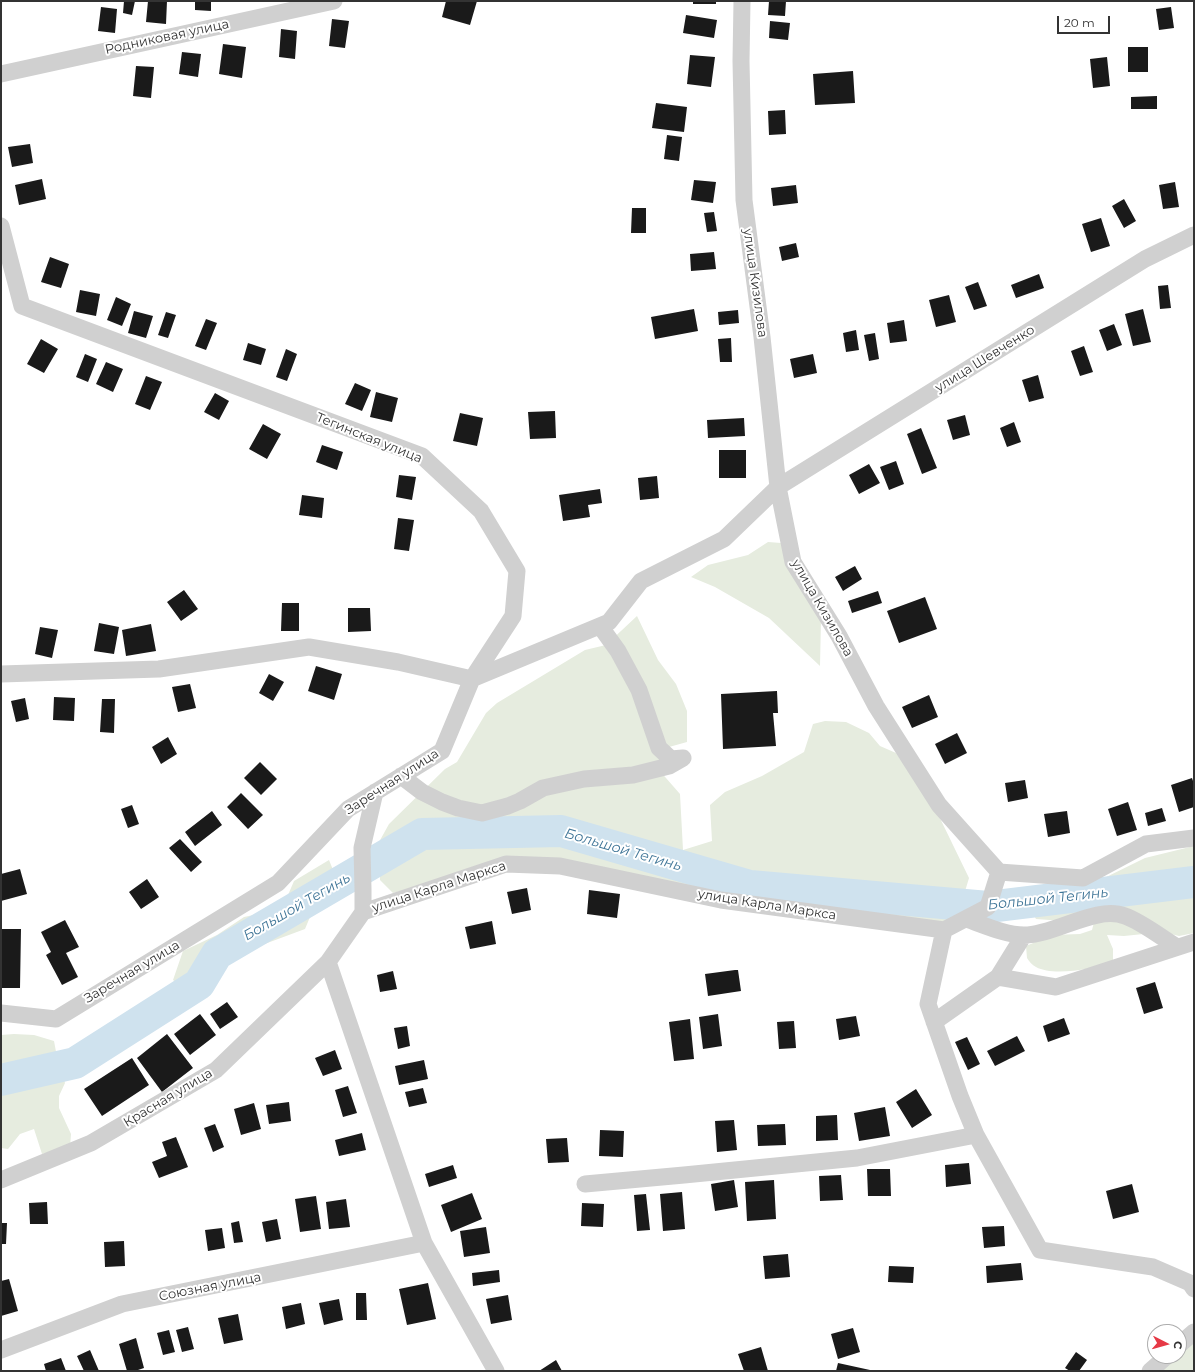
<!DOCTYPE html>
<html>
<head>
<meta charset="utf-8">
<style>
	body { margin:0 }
	#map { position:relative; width:1195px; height:1372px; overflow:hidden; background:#fff; font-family:Montserrat,sans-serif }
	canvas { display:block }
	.frame { position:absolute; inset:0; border:2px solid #333; pointer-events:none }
	.north { position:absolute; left:1147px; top:1324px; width:40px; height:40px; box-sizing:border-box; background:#fff; border:1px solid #adadad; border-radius:50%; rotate:96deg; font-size:11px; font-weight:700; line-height:16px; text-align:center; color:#333 }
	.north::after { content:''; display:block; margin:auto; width:14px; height:18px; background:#e63946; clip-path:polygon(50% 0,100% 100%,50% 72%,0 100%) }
	.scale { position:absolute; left:1057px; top:16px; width:53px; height:18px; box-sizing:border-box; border:2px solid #333; border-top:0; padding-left:5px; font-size:12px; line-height:14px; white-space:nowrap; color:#333; -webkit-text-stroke:3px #fff; paint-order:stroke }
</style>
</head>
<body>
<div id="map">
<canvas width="1195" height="1372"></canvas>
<div class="frame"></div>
<div class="north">С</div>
<div class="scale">20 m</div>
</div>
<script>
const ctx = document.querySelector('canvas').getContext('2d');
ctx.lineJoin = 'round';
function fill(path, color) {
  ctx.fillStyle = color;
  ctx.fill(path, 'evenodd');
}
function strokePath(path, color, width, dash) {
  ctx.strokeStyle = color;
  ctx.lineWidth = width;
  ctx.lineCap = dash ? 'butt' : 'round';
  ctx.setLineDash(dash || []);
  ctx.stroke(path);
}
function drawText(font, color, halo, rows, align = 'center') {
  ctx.font = font + ' Montserrat,sans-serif';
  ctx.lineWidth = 4;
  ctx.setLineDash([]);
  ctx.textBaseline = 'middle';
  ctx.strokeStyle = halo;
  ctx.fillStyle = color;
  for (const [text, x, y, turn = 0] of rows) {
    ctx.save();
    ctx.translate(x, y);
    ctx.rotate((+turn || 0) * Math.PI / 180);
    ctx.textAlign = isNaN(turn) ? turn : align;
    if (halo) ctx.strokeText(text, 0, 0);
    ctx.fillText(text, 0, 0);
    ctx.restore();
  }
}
fill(new Path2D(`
	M768,542L781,543L821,619L820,666L769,618L715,587L691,577L708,565L748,555Z
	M637,616L658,660L676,684L687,711V742L669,747L659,770L680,794L683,850L712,841L710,805L725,792L762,776L804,752L813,724L825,721L846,722L869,733L880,746L896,753L935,808L969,878L963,898L988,907L944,930L506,864L393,893L380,880L379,842L389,824L445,769L457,762L486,713L497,703L585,650L606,645Z
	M1194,846V933L1179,936L1163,932L1124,936L1107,935L1113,949V963C1094,968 1054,977 1036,967C1032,965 1029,961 1027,958L1026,946L1052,935L1080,934L1092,930L1099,903L1090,906L1063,921L1036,919L1023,895L1034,886L1090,885L1145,858Z
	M329,860L342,892L315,905L305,929L235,955L212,975L182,987L173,980L183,951L217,935L244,917L282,909L294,881Z
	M14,1034L34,1035L54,1041L57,1057L65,1083L59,1096V1108L71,1134L70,1147L42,1154L34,1129L20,1134L8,1149L1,1148V1035Z
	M1194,1332V1371H1150L1167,1356H1179V1345Z`), '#e6ecdf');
strokePath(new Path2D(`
	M1,1080L75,1063L199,984L217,954L422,834L561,831L750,886L988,907L1194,882`), '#cfe2ee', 32);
fill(new Path2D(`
	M124,1H135L132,15L123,13Z
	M148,1H167L166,24L146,22Z
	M195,1H211V11L195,10Z
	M446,1H477L470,25L442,17Z
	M693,1H716V4H693Z
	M769,1H786L785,16L768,15Z
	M101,7L117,9L115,33L98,31Z
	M1171,7L1174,28L1159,30L1156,9Z
	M686,15L717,20L714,38L683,33Z
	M332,19L349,21L345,48L329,46Z
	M770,21L790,23L788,40L769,38Z
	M281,29L297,31L295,59L279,57Z
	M223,44L246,47L242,78L219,74Z
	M1128,47H1148V72H1128Z
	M182,52L201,54L198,77L179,74Z
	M690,55L715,57L711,87L687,84Z
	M1107,57L1110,86L1093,88L1090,59Z
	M136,66L154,67L151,98L133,96Z
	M853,71L855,103L815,105L813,74Z
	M1157,96V109H1131V97Z
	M656,103L687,107L684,132L652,128Z
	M785,110L786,134L769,135L768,111Z
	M667,135L682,137L679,161L664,159Z
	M30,144L33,163L12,167L8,147Z
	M42,179L46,199L19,205L15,185Z
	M694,180L716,182L713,203L691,200Z
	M1175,182L1179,207L1163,209L1159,185Z
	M796,185L798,203L773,206L771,188Z
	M1124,199L1136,221L1124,228L1112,206Z
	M632,208H646V233H631Z
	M714,212L717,231L707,232L704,213Z
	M1101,218L1110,246L1091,252L1082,224Z
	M796,243L799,257L782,261L779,247Z
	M714,252L716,269L691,271L690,254Z
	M50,257L69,264L61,288L41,282Z
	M1039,274L1044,288L1016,298L1011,285Z
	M978,282L987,306L974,310L965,287Z
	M1168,285L1171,308L1160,309L1158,286Z
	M80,290L100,294L96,316L76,312Z
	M949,295L956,322L936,327L929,300Z
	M116,297L131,304L122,326L107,320Z
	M694,309L698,331L655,339L651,317Z
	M1143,309L1151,342L1133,346L1125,314Z
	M738,310L739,323L719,325L718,312Z
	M134,311L153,316L146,338L128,333Z
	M166,312L176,315L168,338L158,335Z
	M206,319L217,323L206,350L195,346Z
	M904,320L907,341L890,343L887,323Z
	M1114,324L1122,345L1107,351L1099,330Z
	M856,330L859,350L846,352L843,333Z
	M875,333L879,359L869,361L864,335Z
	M731,338L732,362H720L718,339Z
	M41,339L58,349L44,373L27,364Z
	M248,343L266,349L261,365L243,360Z
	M1084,346L1093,372L1080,376L1071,351Z
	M286,349L297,354L287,381L276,377Z
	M85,354L97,359L88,382L76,377Z
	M813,354L817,373L794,378L790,359Z
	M106,362L123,369L113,392L96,384Z
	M1038,375L1044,398L1029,402L1022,380Z
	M146,376L162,382L150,410L135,404Z
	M355,383L371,390L362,411L345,404Z
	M376,392L398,398L392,422L370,417Z
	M215,393L229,401L219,420L204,412Z
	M555,411L556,438L530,439L528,412Z
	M460,413L483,418L477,446L453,441Z
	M965,415L970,435L953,440L947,420Z
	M744,418L745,436L708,438L707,420Z
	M1014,422L1021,442L1007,447L1000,428Z
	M263,424L281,434L267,459L249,449Z
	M921,428L937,468L922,474L907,434Z
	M322,445L343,452L337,470L316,462Z
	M719,450H746V478H719Z
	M896,461L904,484L889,490L880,467Z
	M869,464L880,483L859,494L849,475Z
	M399,475L416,477L412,500L396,497Z
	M657,476L659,498L640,500L638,478Z
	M600,489L602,503L588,505L590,517L563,521L559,495Z
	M302,495L324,498L322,518L299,515Z
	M398,518L414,520L409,551L394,549Z
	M855,566L862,579L843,591L835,577Z
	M184,590L198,609L181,621L167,602Z
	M878,591L882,603L852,613L848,601Z
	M925,597L937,629L899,643L887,611Z
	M282,603H299V631H281Z
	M348,608H370L371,631L348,632Z
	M99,623L119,627L114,654L94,651Z
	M151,624L156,651L126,656L122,630Z
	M40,627L58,630L52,658L35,654Z
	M316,666L342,674L334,700L308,691Z
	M269,674L284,682L273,701L259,693Z
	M190,684L196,708L178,712L172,687Z
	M777,691L778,713H773L776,746L723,749L721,694Z
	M929,695L938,717L912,728L902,707Z
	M54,697L75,698L74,721L53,720Z
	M25,698L29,719L16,722L11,701Z
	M102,699H115L114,733L100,732Z
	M957,733L967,753L945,764L935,744Z
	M168,737L177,754L161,764L152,747Z
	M260,762L277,779L261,795L244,778Z
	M1192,778L1194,784V807L1179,812L1171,785Z
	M1025,780L1028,798L1008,802L1005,783Z
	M241,793L263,815L248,829L227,807Z
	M1128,802L1137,830L1117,836L1108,809Z
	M132,805L139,824L128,828L121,809Z
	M1162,808L1166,821L1148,826L1145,813Z
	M212,811L222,825L195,846L185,832Z
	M1067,811L1070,833L1048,837L1044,814Z
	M180,839L202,862L191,872L169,848Z
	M20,869L27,894L1,901V874Z
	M147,879L159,897L141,909L129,892Z
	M527,888L531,910L512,914L507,892Z
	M589,890L620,894L617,918L587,914Z
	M65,920L79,947L66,953L78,977L62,985L46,955L51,952L41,932Z
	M492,921L496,944L470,949L465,927Z
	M1,929H21L20,988H1Z
	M735,970H738L741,991L708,996L705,974Z
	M393,971L397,989L380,992L377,975Z
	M1155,982L1163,1008L1144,1014L1136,988Z
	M227,1002L238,1017L220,1029L210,1014Z
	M200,1014L216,1035L190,1055L174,1034Z
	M718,1014L722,1046L703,1049L699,1017Z
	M856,1016L860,1036L839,1040L836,1019Z
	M1064,1018L1070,1034L1048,1042L1043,1026Z
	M690,1019L694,1059L674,1061L669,1022Z
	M794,1021L796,1048L779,1049L777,1022Z
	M407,1026L410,1046L398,1049L394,1028Z
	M167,1034L193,1068L162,1092L137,1058Z
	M1017,1036L1025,1051L995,1066L987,1051Z
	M967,1037L980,1064L968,1070L955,1042Z
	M335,1050L342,1069L323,1076L315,1058Z
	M132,1058L149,1085L102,1116L84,1089Z
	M424,1060L428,1079L399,1085L395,1066Z
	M348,1086L357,1113L343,1117L335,1090Z
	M423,1088L427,1103L409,1107L405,1092Z
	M916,1089L932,1115L912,1128L896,1102Z
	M289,1102L291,1121L269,1124L266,1105Z
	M254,1103L261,1129L241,1135L234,1109Z
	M885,1107L890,1136L859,1141L854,1113Z
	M837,1115L838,1140L816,1141V1116Z
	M734,1120L737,1150L717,1152L715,1121Z
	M215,1124L224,1147L213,1152L204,1128Z
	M785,1124L786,1145L758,1146L757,1125Z
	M600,1130L624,1131L623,1157L599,1156Z
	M362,1133L366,1150L339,1156L335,1140Z
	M176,1137L188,1167L159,1178L152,1162L167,1156L162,1142Z
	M567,1138L569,1162L548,1163L546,1139Z
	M969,1163L971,1184L946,1187L945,1165Z
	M453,1165L457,1178L429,1187L425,1174Z
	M867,1169H890L891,1196H868Z
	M841,1175L843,1200L820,1201L819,1176Z
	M734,1180L738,1207L715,1211L711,1184Z
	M774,1180L776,1219L747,1221L745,1182Z
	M1132,1184L1139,1212L1113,1219L1106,1191Z
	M682,1192L685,1229L663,1231L660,1194Z
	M472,1193L482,1219L451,1232L441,1205Z
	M646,1194L650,1230L637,1231L634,1195Z
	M316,1196L321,1229L300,1232L295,1199Z
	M346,1199L350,1227L329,1229L326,1202Z
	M47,1202L48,1224H30L29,1203Z
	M582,1203L604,1204L603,1227L581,1226Z
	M277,1219L281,1239L266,1242L262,1222Z
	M239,1221L243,1242L234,1243L231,1223Z
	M1,1223H7L6,1244H1Z
	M1004,1226L1005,1246L984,1248L982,1227Z
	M486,1227L490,1253L464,1257L460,1231Z
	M222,1228L225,1248L208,1251L205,1230Z
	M124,1241L125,1266L105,1267L104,1242Z
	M788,1254L790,1277L765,1279L763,1256Z
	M1021,1263L1023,1280L987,1283L986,1266Z
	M889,1266L914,1267L913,1283L888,1282Z
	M499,1270L500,1282L473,1286L472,1273Z
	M9,1279L18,1311L1,1316V1281Z
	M428,1283L436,1319L407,1325L399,1289Z
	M356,1293H366L367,1320H356Z
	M508,1295L512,1320L491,1324L486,1299Z
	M339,1299L343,1320L324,1325L319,1303Z
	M301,1303L305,1324L286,1329L282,1307Z
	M238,1314L243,1340L224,1344L218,1318Z
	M188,1327L194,1349L182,1352L176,1330Z
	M853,1328L860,1352L838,1359L831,1334Z
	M169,1330L175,1352L163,1355L157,1333Z
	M136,1338L144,1368L135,1371H127L119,1344Z
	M761,1347L768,1371H744L738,1354Z
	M90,1350L99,1371H84L77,1356Z
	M1076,1352L1087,1360L1079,1371H1070L1065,1368Z
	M61,1358L66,1371H46L44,1364Z
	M556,1360L562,1371H539Z
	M838,1363L870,1370V1371H836Z`), '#1a1a1a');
strokePath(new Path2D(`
	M742,1L741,61L744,200L762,337L778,487L793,562L839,636L876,706L939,805L999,872L1083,878L1146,844L1194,838
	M1,74L334,1
	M1,226L22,306L422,456L481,511L517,571L513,616L472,679L442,751L348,809L278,883L56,1019L1,1013
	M1,674L159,669L309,647L398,662L472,679
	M472,679L609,622L641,581L724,539L778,487L1145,259L1194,235
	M401,776L422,792L442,802L458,808L482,813L508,806L520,801L543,788L584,779L633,775L669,766L683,758L671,759L659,748L639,690L618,651L600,626
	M363,912V889L362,848L375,792
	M966,919C984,925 1005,935 1024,935C1055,935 1096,905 1125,916C1142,922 1162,938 1177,947
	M944,930L928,1004L960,1096L976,1135L1040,1250L1153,1267L1190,1283L1194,1289
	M944,930L988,907L999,872
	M328,962L424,1243L496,1371
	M998,977L1024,935
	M934,1022L998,977L1056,987L1194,942
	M1,1180L91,1143L216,1070L328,962L363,912L506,864L560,866L721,900L944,930
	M585,1184L684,1175L857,1158L976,1135
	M1179,1345L1194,1332
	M1,1350L122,1304L424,1243
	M1150,1371L1167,1356`), '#d0d0d0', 17);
drawText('13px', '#333', '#fff', [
	["Родниковая улица",167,37,-12],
	["улица Кизилова",755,283,82],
	["улица Шевченко",985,359,-32],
	["Тегинская улица",369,438,22],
	["улица Кизилова",822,608,60],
	["Заречная улица",392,782,-33],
	["улица Карла Маркса",439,887,-18],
	["улица Карла Маркса",767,905,9],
	["Заречная улица",132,972,-31],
	["Красная улица",168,1098,-31],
	["Союзная улица",210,1287,-11]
]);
drawText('italic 14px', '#3f7597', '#fff', [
	["Большой Тегинь",623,850,16],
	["Большой Тегинь",1048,899,-6],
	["Большой Тегинь",297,907,-30]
]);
</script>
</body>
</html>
